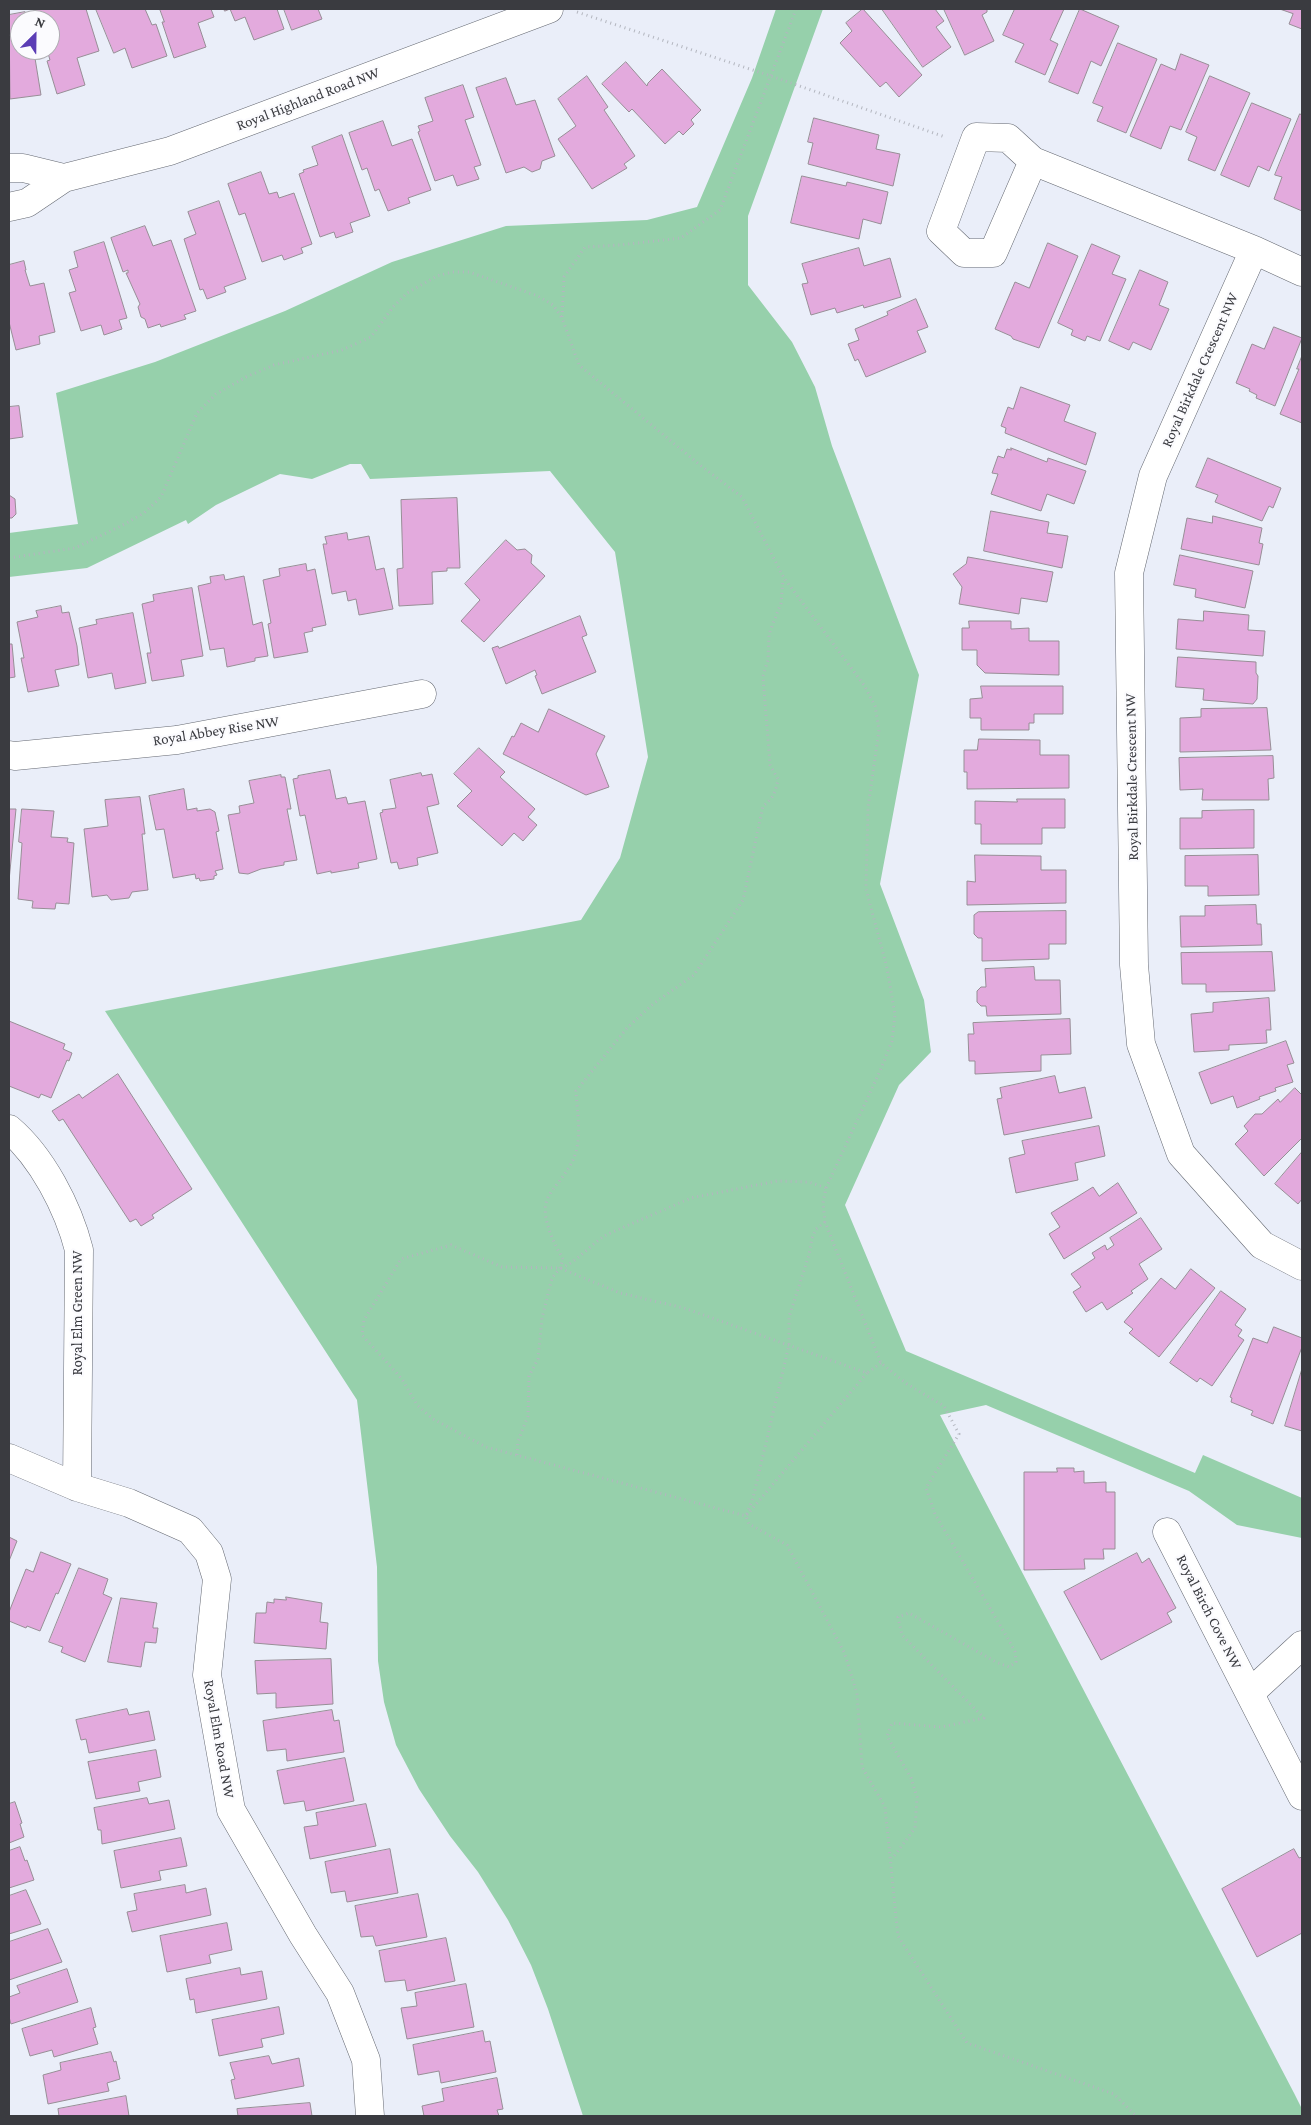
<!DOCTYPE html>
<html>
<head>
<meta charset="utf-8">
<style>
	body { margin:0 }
	#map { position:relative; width:1311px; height:2125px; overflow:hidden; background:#eaeef9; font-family:"Crimson Pro",serif }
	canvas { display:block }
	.frame { position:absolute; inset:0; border:10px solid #3a3b40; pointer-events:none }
	.north { position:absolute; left:10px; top:10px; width:50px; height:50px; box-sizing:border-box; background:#fbfbfe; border:1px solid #aeaeb2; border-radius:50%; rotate:23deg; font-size:14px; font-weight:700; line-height:20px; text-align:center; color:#3a3b40 }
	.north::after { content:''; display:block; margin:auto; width:18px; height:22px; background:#5b3db5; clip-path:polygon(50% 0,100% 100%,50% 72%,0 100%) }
</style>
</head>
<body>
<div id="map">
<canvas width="1311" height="2125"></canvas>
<div class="frame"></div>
<div class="north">N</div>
</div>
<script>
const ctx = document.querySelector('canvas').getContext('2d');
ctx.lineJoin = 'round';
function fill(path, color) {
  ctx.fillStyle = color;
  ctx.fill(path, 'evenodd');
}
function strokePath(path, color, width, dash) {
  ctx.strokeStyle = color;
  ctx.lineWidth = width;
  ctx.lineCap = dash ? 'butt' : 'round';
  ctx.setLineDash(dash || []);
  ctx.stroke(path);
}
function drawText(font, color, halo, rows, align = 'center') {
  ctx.font = font + ' "Crimson Pro",serif';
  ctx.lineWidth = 4.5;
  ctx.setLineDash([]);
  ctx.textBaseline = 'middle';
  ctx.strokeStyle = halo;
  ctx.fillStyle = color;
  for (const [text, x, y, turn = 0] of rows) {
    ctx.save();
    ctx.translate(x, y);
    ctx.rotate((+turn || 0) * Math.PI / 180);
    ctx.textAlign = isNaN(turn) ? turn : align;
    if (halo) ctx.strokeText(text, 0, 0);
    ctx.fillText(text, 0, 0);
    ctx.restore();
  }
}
fill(new Path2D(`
	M776,9H823L748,216V285L792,342L815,387L832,446L919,675L880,884L924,1000L931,1052L899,1085L845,1205L906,1351L1195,1473L1203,1455L1302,1498V1538L1237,1525L1189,1491L986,1405L940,1415L1294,2093L1302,2109V2116H583L548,2009L531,1965L508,1920L478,1872L450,1836L419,1789L396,1745L384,1702L378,1661L377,1567L357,1400L105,1011L581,920L620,858L648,757L615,552L550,471L370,479L361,464H350L312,479L280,474L216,505L188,524L186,520L87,568L9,577V533L78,524L56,393L155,362L285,311L392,262L506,226L647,220L697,207L752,78Z`), '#96d0ab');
const building = new Path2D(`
	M34,9H86L99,51L77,58L85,85L57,94L47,61L50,60L47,50H50V20H37Z
	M96,9H145L152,25L156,24L167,56L132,68L125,48L114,53Z
	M160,9H211L214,17L198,23L206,47L174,58L162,22H164Z
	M224,9H277L284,29L254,40L245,17L235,21L230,9L225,11Z
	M284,9H318L322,19L292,30Z
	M863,9L922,75L899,97L886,82L880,87L840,43L852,31L846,23Z
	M882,9H935L944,21L936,27L951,47L923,67Z
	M944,9H987V12L982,15L994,41L965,55Z
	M1015,9H1064L1050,40L1058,44L1045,75L1015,62L1024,44L1003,35Z
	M1080,9L1119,26L1101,66L1091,61L1078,94L1049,82Z
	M1280,9H1302V29L1289,24L1293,14Z
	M25,12L26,20H20V50H31V52H34L41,95L10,99L9,15Z
	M1118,43L1157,59L1126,133L1097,121L1103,107L1093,103Z
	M1181,54L1209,65L1181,130L1170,126L1161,149L1130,136L1161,64L1175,70Z
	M626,62L647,86L648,83L662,69L701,110L691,120L694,124L683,135L679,131L665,144L632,109L629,112L602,84Z
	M587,76L608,107L604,110L635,156L624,164L627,168L592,189L558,139L576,126L558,99Z
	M1210,76L1250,93L1215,171L1188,160L1197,137L1186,132Z
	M506,78L516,105L535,100L555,156L542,161L540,169L532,172L524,167L506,173L476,88Z
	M463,85L474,117L465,120L481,165L474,167L479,179L457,186L453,175L435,181L418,132L420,131L418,126L433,121L425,98Z
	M1252,103L1291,119L1269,171L1258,166L1249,187L1221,175Z
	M1300,114L1302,115V211L1274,199L1282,177L1275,175Z
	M814,118L879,135L876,149L900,154L893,186L808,164L813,143L808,142Z
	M383,121L392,146L412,139L431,190L408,198L410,203L388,211L379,189L375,191L367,168L362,170L349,133Z
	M342,135L370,216L350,223L353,232L336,238L334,232L320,237L299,174L304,172L303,170L318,165L312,147Z
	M261,172L269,194L277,192L279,198L294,193L312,244L301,248L303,253L284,260L282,255L262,262L245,213L239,215L228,184Z
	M802,176L846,186L847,182L888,192L881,224L863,219L859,239L791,223Z
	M219,201L246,279L224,287L226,292L207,299L203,289L200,290L184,239L196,234L188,212Z
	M145,226L153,246L171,240L196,311L184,315L186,319L161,327L160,324L148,328L145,319L141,317L138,307L140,304L126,273H128V270L123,272L111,238Z
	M104,242L127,318L119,320L122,329L104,335L101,325L81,331L69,293L76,291L69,270L78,267L74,252Z
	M1048,243L1078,256L1039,348L1013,339L1011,336L995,329L1015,282L1029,288Z
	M1092,244L1120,256L1112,274L1126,279L1100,341L1087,336L1085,341L1071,335L1073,330L1058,323Z
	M859,248L864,266L890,258L901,297L864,308L863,305L837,313L835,308L811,315L802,284L808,283L802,264Z
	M24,261L26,270H25L30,286L44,283L55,332L39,336L40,344L16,350L9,322V265Z
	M1140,270L1168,282L1159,305L1169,309L1151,350L1133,342L1129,350L1109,341Z
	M916,299L928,327L917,331L926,352L866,377L858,359L855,361L848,344L859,340L855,329L888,315L887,312Z
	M1274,327L1302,338L1275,406L1256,398L1257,395L1249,391L1250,389L1236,383L1252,344L1264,349Z
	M1302,356V423L1280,414L1299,369H1297Z
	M1021,387L1070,405L1064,421L1096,433L1086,465L1005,433L1006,428L1001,426L1008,407L1013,409Z
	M19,406L23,437L9,439V443V407Z
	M1011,448L1047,462L1048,458L1086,471L1074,504L1047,494L1041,511L991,494L998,474L992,473L998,456L1004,458L1007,449L1011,450Z
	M1208,458L1281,488L1273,508L1269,506L1262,521L1215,502L1218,495L1196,487Z
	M9,495L15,499L16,514L12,518H9Z
	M457,498L460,568H447V571L432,572L433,604L399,606L397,569L403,568L401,500Z
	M991,511L1049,522L1047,533L1068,536L1062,568L984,551Z
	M1213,516L1262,528L1259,543L1263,544L1259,565L1181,549L1187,518L1212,523Z
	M347,533L348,540L369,536L376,570L384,568L393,609L359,615L356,599L348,601L346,591L332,594L323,544H327L325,537Z
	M506,540L517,550L525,549L532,555L531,563L545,576L484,642L461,621L480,600L465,584Z
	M1180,555L1253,571L1245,608L1195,597L1196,589L1174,585Z
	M968,557L1053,572L1047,602L1021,598L1019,614L959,604L962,587L953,574L966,564Z
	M306,564L307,571L315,569L326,625L312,628L313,631L304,633L308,652L274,658L268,624L271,623L263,580L280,576L279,569Z
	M224,575L225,580L244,576L253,625L262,622L268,656L255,658V661L227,667L224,648L210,650L198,586L211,583L210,577Z
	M192,588L203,656L181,660L184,676L152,681L147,653H151L142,604L154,601L153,595Z
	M61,606L62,613L69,612L77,646L79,665L55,670L59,686L28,692L21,658H24L17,622L38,617L36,611Z
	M1204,611L1249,615L1248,630L1265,631L1263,656L1176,649L1178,619L1203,621Z
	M133,613L146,683L115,689L112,673L88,678L79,628L97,624L96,620Z
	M580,616L587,635L582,637L596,672L542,694L535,676L537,675L535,670L506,684L492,648L498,646L499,648Z
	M969,621H1011V629L1029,628V641H1059V675L985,673L977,665V650H962V628H969Z
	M9,640V644H12L15,677L9,678Z
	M1178,657L1256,662V673L1258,676L1257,699L1253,704L1203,700L1204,689L1176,687Z
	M981,686H1063V714H1034V723H1029V730H981V718H970V699L982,698Z
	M1267,708L1271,750L1180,752V718L1201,717V709Z
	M549,709L605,736L596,754L609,787L586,795L503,754L512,736L514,737L521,723L538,732Z
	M979,739L1040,740V755H1069V788L967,789V772H964V750H977Z
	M479,748L505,772L500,777L535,809L528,817L537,825L523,841L514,833L502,846L457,806L472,791L454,774Z
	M1273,756L1274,778L1268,779L1269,800H1202L1203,789L1180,790L1179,758Z
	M330,770L336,799L346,797L348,804L365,801L377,859L358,863L359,868L331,873V871L317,874L305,815L300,816L293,779L298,778V776Z
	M421,773L422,776L432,774L439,804L427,807L438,853L417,858L418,865L399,869L397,862L391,863L380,813L383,812L382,810L396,808L390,780Z
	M281,775V777H285L291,809H287L297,860L284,862V865L261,869L248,874L239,873L228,815L240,813L239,806L254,803L249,781Z
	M184,789L187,810L197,808V811L210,809L215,812L219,831L216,832L223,869L215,871L217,875L214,876V879L200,881L199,878L196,879L195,874L173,878L164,829L156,830L149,796Z
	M140,797L145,834H142L148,890L132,892L129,898L111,900L107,895L92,897L84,829L108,826L105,800Z
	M1017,799H1065V828H1042V844H981V824H975V801L1017,802Z
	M9,809H16L9,881Z
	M22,809L54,811L51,837L68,838L67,842L74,843L69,904L56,903L55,909L32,908L33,901L18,899L22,843L19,842Z
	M1254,810V848L1180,849V818H1202V811Z
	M975,855L1041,856V870H1066V903L967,905V881L975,882Z
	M1258,855L1259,895L1208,896V886H1185V856Z
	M1256,905L1257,924H1261L1262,945L1181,947L1180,916H1205V906Z
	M1066,911V944H1049V959L982,961V938H978L974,934V915L978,912Z
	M1272,952L1275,991L1206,992V984H1182L1181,953Z
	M1034,967L1035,980H1060L1061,1014L987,1016L986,1006H981L977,1002V991L981,987H986L985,969Z
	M1269,998L1271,1030H1266L1267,1043L1229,1045V1050L1194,1052L1191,1014L1213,1012V1003Z
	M1070,1019L1071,1054L1041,1055V1071L975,1074V1061H969L968,1034H974L973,1023Z
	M9,1021L65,1044L63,1049L72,1053L69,1061L67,1060L51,1098L41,1094L39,1098L9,1086Z
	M1286,1041L1294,1063L1287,1065L1293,1082L1275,1088L1276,1091L1259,1097L1260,1099L1237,1108L1233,1096L1211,1104L1199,1073Z
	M118,1074L192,1189L152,1215L154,1218L141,1226L136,1219L130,1222L63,1119L59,1121L52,1111L79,1094L82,1098Z
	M1055,1076L1059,1093L1085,1087L1092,1118L1004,1135L997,1099L1002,1098L1000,1088Z
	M1295,1088L1302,1095V1138L1264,1176L1235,1144L1248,1131L1244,1126L1255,1114H1262L1278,1099L1280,1102Z
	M1099,1126L1105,1156L1075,1163L1078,1180L1016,1193L1009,1158L1025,1154L1022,1141Z
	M1302,1152V1199L1298,1204L1275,1184Z
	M1118,1183L1137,1213L1064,1259L1049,1234L1060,1227L1051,1213L1093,1187L1099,1196Z
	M1141,1218L1162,1249L1139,1264L1148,1279L1131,1291L1133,1293L1107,1310L1102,1302L1086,1312L1073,1292L1081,1287L1071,1274L1095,1258L1092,1253L1105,1245L1107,1250L1114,1245L1110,1238Z
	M1191,1269L1215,1288L1159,1357L1129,1333L1133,1329L1124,1322L1161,1278L1175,1289Z
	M1221,1291L1246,1309L1235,1325L1242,1330L1238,1336L1244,1340L1212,1386L1200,1378L1197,1382L1170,1363Z
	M1274,1327L1302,1338V1347L1273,1424L1251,1415L1253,1411L1231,1402L1232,1398L1230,1397L1253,1338L1267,1343Z
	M1302,1369V1431L1285,1426Z
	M1057,1468H1074V1472L1084,1471V1483L1106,1482V1492H1115V1549H1103L1104,1559H1084L1085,1569L1024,1570V1472H1057Z
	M9,1537L17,1541L9,1561Z
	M41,1552L71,1564L58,1594L56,1593L40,1631L27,1626L26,1628L9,1621V1612L26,1569L33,1572Z
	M1137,1553L1142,1563L1149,1558L1176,1608L1167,1613L1172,1622L1101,1660L1064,1592Z
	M79,1568L108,1579L103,1594L112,1598L85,1662L61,1652L63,1647L49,1642Z
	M286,1597L322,1603L320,1622L328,1623L326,1649L254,1643L256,1613H266L267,1602L274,1603V1599L286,1600Z
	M121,1598L157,1603L153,1626V1628H158L156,1643L145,1642L141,1667L108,1662Z
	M331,1659L333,1704L276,1708V1693L257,1694L255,1661Z
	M127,1709L129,1715L149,1711L155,1740L89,1753L86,1739L81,1740L76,1720Z
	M332,1710L334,1721L339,1720L344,1752L287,1761L286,1749L267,1751L263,1721Z
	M156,1750L161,1777L138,1782L140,1791L96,1799L88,1762Z
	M345,1758L354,1801L306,1811L304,1801L284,1804L277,1771Z
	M147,1798L149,1804L169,1800L175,1829L102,1844L101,1830H98L94,1808Z
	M15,1802L22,1823L20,1824L24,1837L9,1843V1804Z
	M366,1804L376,1846L310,1859L304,1827L318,1825L316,1813Z
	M181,1838L187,1866L159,1871L161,1880L121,1888L114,1851Z
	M20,1847L25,1861L27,1860L34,1880L9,1888V1851Z
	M390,1849L398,1893L347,1902L345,1891L331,1893L325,1862Z
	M1294,1849L1299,1858L1302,1857V1933L1257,1957L1222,1889Z
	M185,1885L186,1893L206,1888L211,1915L132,1932L127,1912L137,1910L134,1894Z
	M26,1890L41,1924L9,1934V1896Z
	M418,1894L427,1937L376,1946L373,1936L361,1937L355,1906Z
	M227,1923L232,1950L209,1955L211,1963L167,1972L160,1936Z
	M48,1929L62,1962L9,1980V1942Z
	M446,1938L455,1981L407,1991L405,1980L385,1982L379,1951Z
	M240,1968L241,1975L262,1971L267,1999L196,2013L194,1999L190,2000L186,1979Z
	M67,1969L78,2002L11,2024L9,2017V1997L20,1993L17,1986Z
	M466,1984L474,2027L407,2039L401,2008L417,2006L415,1993Z
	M279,2007L284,2034L261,2039L263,2047L219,2056L212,2020Z
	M91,2008L96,2027L93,2028L98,2044L54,2057L52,2050L30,2056L22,2029Z
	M483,2031L485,2042L490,2041L496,2072L441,2083L439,2071L418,2075L413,2045Z
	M111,2052L114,2062L116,2061L120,2079L107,2083L109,2091L48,2104L43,2075L61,2070L60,2063Z
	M269,2056L272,2064L299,2058L304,2086L235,2099L231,2080L235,2079L230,2063Z
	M497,2078L503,2109L497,2110L499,2116H424L422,2106L444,2101L442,2089Z
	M126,2096L129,2116H59L58,2109Z
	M310,2103L312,2116H238L237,2109Z`);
fill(building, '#e3aadd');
strokePath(building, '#978e96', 1);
const minor = new Path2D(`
	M1033,161L993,253H964L941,231L976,137L1008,138L1033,161L1254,250L1302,272
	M9,168H23L64,178
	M9,207L27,203L64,178L170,151L549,9
	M1254,250L1153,476L1129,573L1134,965L1141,1044L1181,1154L1262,1245L1302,1266
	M9,755L15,756L177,740L422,694
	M9,1129C42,1157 68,1207 79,1250L77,1487
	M9,1458L77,1487L129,1503L190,1530L209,1553L217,1579L207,1675L231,1810L303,1935L340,1993L366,2060L370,2116
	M1167,1532L1302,1796
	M1250,1693L1302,1645`);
strokePath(minor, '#656972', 29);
strokePath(new Path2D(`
	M796,9L720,210L681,238L620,245L585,247L564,277L562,318L579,365L700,465L742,497L784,578L864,685L875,706L879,730L868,807L866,889L887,968L895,1015L892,1041L880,1071L826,1188L823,1203L825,1222L881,1363L907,1384L944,1406L959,1434L926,1488L935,1514L1011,1644L1015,1652L1016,1662L1009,1667L996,1662L909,1613L898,1617L902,1635L984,1718L941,1727L892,1723L887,1736L911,1778L917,1797L915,1828L892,1859
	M577,12L771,76L945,137
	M9,558L75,548L121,526L144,513L161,497L197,413L216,394L246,377L274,365L342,350L371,337L393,307L407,293L437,276L452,272H469L538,296L553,305L562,318
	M825,1222L816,1229L812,1238L809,1255L789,1317V1345L753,1498L746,1516L749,1524L787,1545L844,1652L857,1693L862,1767L885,1807L898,1936L967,2043L1114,2094L1136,2116
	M561,1268C579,1261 591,1243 608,1234L691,1198L777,1181L809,1182L826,1188
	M867,1373L746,1516L486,1447L433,1419L417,1405L402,1379L362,1335L364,1320L401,1259L451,1245L502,1267L560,1268L620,1293L684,1308L867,1373L881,1363
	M517,1455L518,1441L528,1416L529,1376L538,1359L542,1318L552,1278L560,1268L563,1259C554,1243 537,1212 550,1194C559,1180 571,1169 576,1152C581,1133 577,1110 576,1091L627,1028L653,1004L694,975L743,900L763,806C773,799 776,791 778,779L770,765L763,676L768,660L769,634L781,603L783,579`), '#b3b6bf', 3, [1, 4]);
strokePath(minor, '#fff', 28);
drawText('15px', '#3a3b40', '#fbfbfe', [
	["Royal Highland Road NW",308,99,-21],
	["Royal Birkdale Crescent NW",1200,370,-66],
	["Royal Abbey Rise NW",216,731,-9],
	["Royal Birkdale Crescent NW",1132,777,-91],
	["Royal Elm Green NW",77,1313,-90],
	["Royal Birch Cove NW",1209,1612,63],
	["Royal Elm Road NW",219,1739,80]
]);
</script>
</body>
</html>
